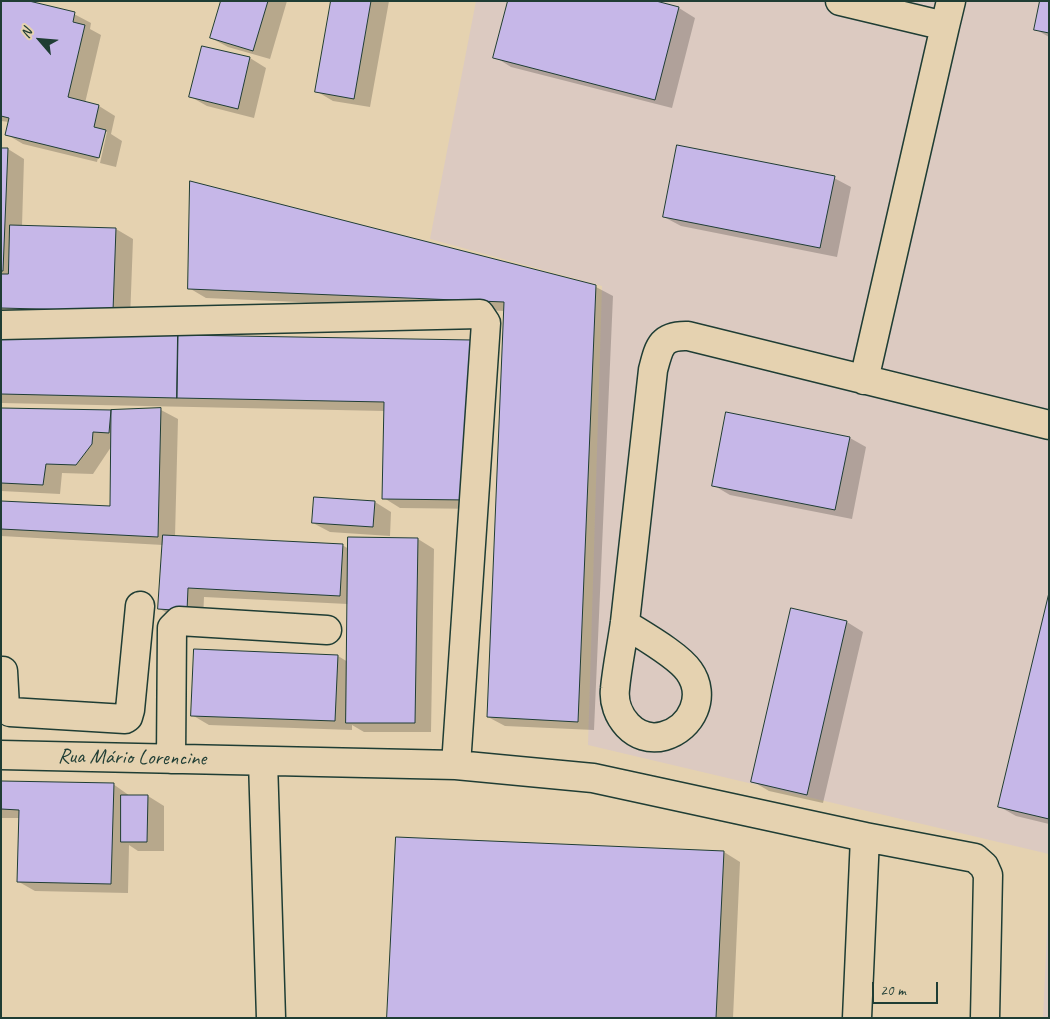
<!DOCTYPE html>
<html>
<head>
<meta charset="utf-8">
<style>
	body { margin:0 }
	#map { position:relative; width:1050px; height:1019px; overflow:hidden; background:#e5d2b0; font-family:Caveat,sans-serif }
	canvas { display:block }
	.frame { position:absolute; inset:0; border:2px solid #1f3d34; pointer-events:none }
	.north { position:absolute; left:15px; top:15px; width:50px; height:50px; -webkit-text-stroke:4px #e5d2b0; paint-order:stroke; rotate:297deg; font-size:14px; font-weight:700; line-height:20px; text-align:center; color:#1f3d34 }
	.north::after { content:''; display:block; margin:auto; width:18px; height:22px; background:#1f3d34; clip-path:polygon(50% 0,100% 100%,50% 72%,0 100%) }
	.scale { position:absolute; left:872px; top:982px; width:66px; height:22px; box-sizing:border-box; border:2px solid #1f3d34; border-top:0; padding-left:6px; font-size:15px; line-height:18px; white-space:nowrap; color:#1f3d34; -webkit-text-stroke:4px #e5d2b0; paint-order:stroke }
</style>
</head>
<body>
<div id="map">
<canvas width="1050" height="1019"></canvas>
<div class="frame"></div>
<div class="north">N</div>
<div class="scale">20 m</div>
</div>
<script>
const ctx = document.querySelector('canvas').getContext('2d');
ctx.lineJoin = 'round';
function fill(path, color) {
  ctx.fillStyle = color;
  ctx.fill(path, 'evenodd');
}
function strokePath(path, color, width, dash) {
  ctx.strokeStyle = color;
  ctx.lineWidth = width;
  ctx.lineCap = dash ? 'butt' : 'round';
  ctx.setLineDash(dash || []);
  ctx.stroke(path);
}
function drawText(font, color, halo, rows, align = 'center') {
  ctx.font = font + ' Caveat,sans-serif';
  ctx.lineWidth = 4;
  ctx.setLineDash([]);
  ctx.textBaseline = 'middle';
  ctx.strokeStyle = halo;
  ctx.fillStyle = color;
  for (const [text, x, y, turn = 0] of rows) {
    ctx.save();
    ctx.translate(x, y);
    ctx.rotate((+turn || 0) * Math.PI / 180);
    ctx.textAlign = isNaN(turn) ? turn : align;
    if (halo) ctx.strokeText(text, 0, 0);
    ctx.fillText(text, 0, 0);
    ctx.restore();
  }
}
fill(new Path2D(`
	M476,1H1049V854L588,745L602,286L430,239Z
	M1049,890V1018H1043Z`), '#dccac1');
fill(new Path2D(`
	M1,1L74,14L91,23L90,29L101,35L85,103L99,106L115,116L111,134L122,141L116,167L100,163L107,132H104L97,162L23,144L6,134L9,122L1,121Z
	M222,1H287L270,59L228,47L211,38Z
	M333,1H389L370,107L333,101L316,91Z
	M1049,1V37L1035,29Z
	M679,8L695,18L672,108L511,67L495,57Z
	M250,58L266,68L254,118L207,106L191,97Z
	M1,149H8L24,159L22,226L116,229L133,239L130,320L1,316Z
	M834,178L851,187L837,257L681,226L664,217Z
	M191,183L596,287L613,296L594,730L505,726L488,717L505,311L206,298L189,288Z
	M1,336L472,341L485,509L400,508L384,498L385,411L1,403Z
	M1,409L161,410L178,419L175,537L342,545L349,549L418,539L434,549L431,732H364L352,725V730L209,725L192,715L195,651L338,656L348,662V604L204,597L203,620L176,618L160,609L163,545L1,536V502L111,507V447L93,474L62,473L60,494L1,491Z
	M850,438L866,447L852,519L730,495L713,485Z
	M375,502L391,512L390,536L330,532L313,523Z
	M1049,599V824L1016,816L1000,807Z
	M847,622L863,632L823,803L769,791L752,781Z
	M1,783L113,784L130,796H148L164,806V851H138L129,845L128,893L35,891L19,882L20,818H1Z
	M724,852L740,862L733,1018H389Z`), '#0003');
const building = new Path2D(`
	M1,1H29L75,12L73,22L85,25L68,97L99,105L94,127L106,130L99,158L5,135L9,118L1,116Z
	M221,1H268L253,51L210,38Z
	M331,1H371L354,99L315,92Z
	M508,1H656L679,7L655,100L493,58Z
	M1040,1H1049V33L1034,30Z
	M202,46L250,57L238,109L189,97Z
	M677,145L835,176L820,248L663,217Z
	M1,148H8L3,271H1Z
	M190,181L596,285L578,722L487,717L504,302L188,289Z
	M10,225L116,228L113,311L1,308V274H8Z
	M1,334L178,335L177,398L1,394Z
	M178,335L472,340L469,500L382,499L384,402L177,398Z
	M1,408L111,410L109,433L93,432L92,444L76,465L46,464L43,485L1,483Z
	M161,408L158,537L1,529V501L110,506L111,410Z
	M726,412L850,437L835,510L712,486Z
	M314,497L375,501L373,527L312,523Z
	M163,535L343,544L340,596L188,588L187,611L158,609Z
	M348,537L418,538L415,723H346Z
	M1049,593V819L998,807Z
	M791,608L847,621L807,795L751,782Z
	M194,649L338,655L335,721L191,716Z
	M1,781L114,783L111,884L17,882L19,810L1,809Z
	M121,795H148L147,842H121Z
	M396,837L724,851L716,1018H387Z`);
fill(building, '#c6b7e8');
strokePath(building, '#1f3d34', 1);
const minor = new Path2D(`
	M840,1L945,26L864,380
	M945,26L951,1
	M1,325L480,314L486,323L456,765
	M625,624C642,635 678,655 689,671C707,696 692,728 664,736C635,744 612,715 615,689C617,667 622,644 625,622C635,538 643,454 653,370C659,347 661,335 688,336L1049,425
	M1,671H3L5,707L10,712L125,719L128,717L130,710L140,606
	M1,755L456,765L593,778L865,837L857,1018
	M171,759L172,628L179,621L327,630
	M263,761L271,1018
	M865,837L975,858L984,866L988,875L985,1018`);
strokePath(minor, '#1f3d34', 31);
strokePath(minor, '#e5d2b0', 28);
drawText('21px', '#1f3d34', '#e5d2b0', [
	["Rua Mário Lorencine",132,758,1]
]);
</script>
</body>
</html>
